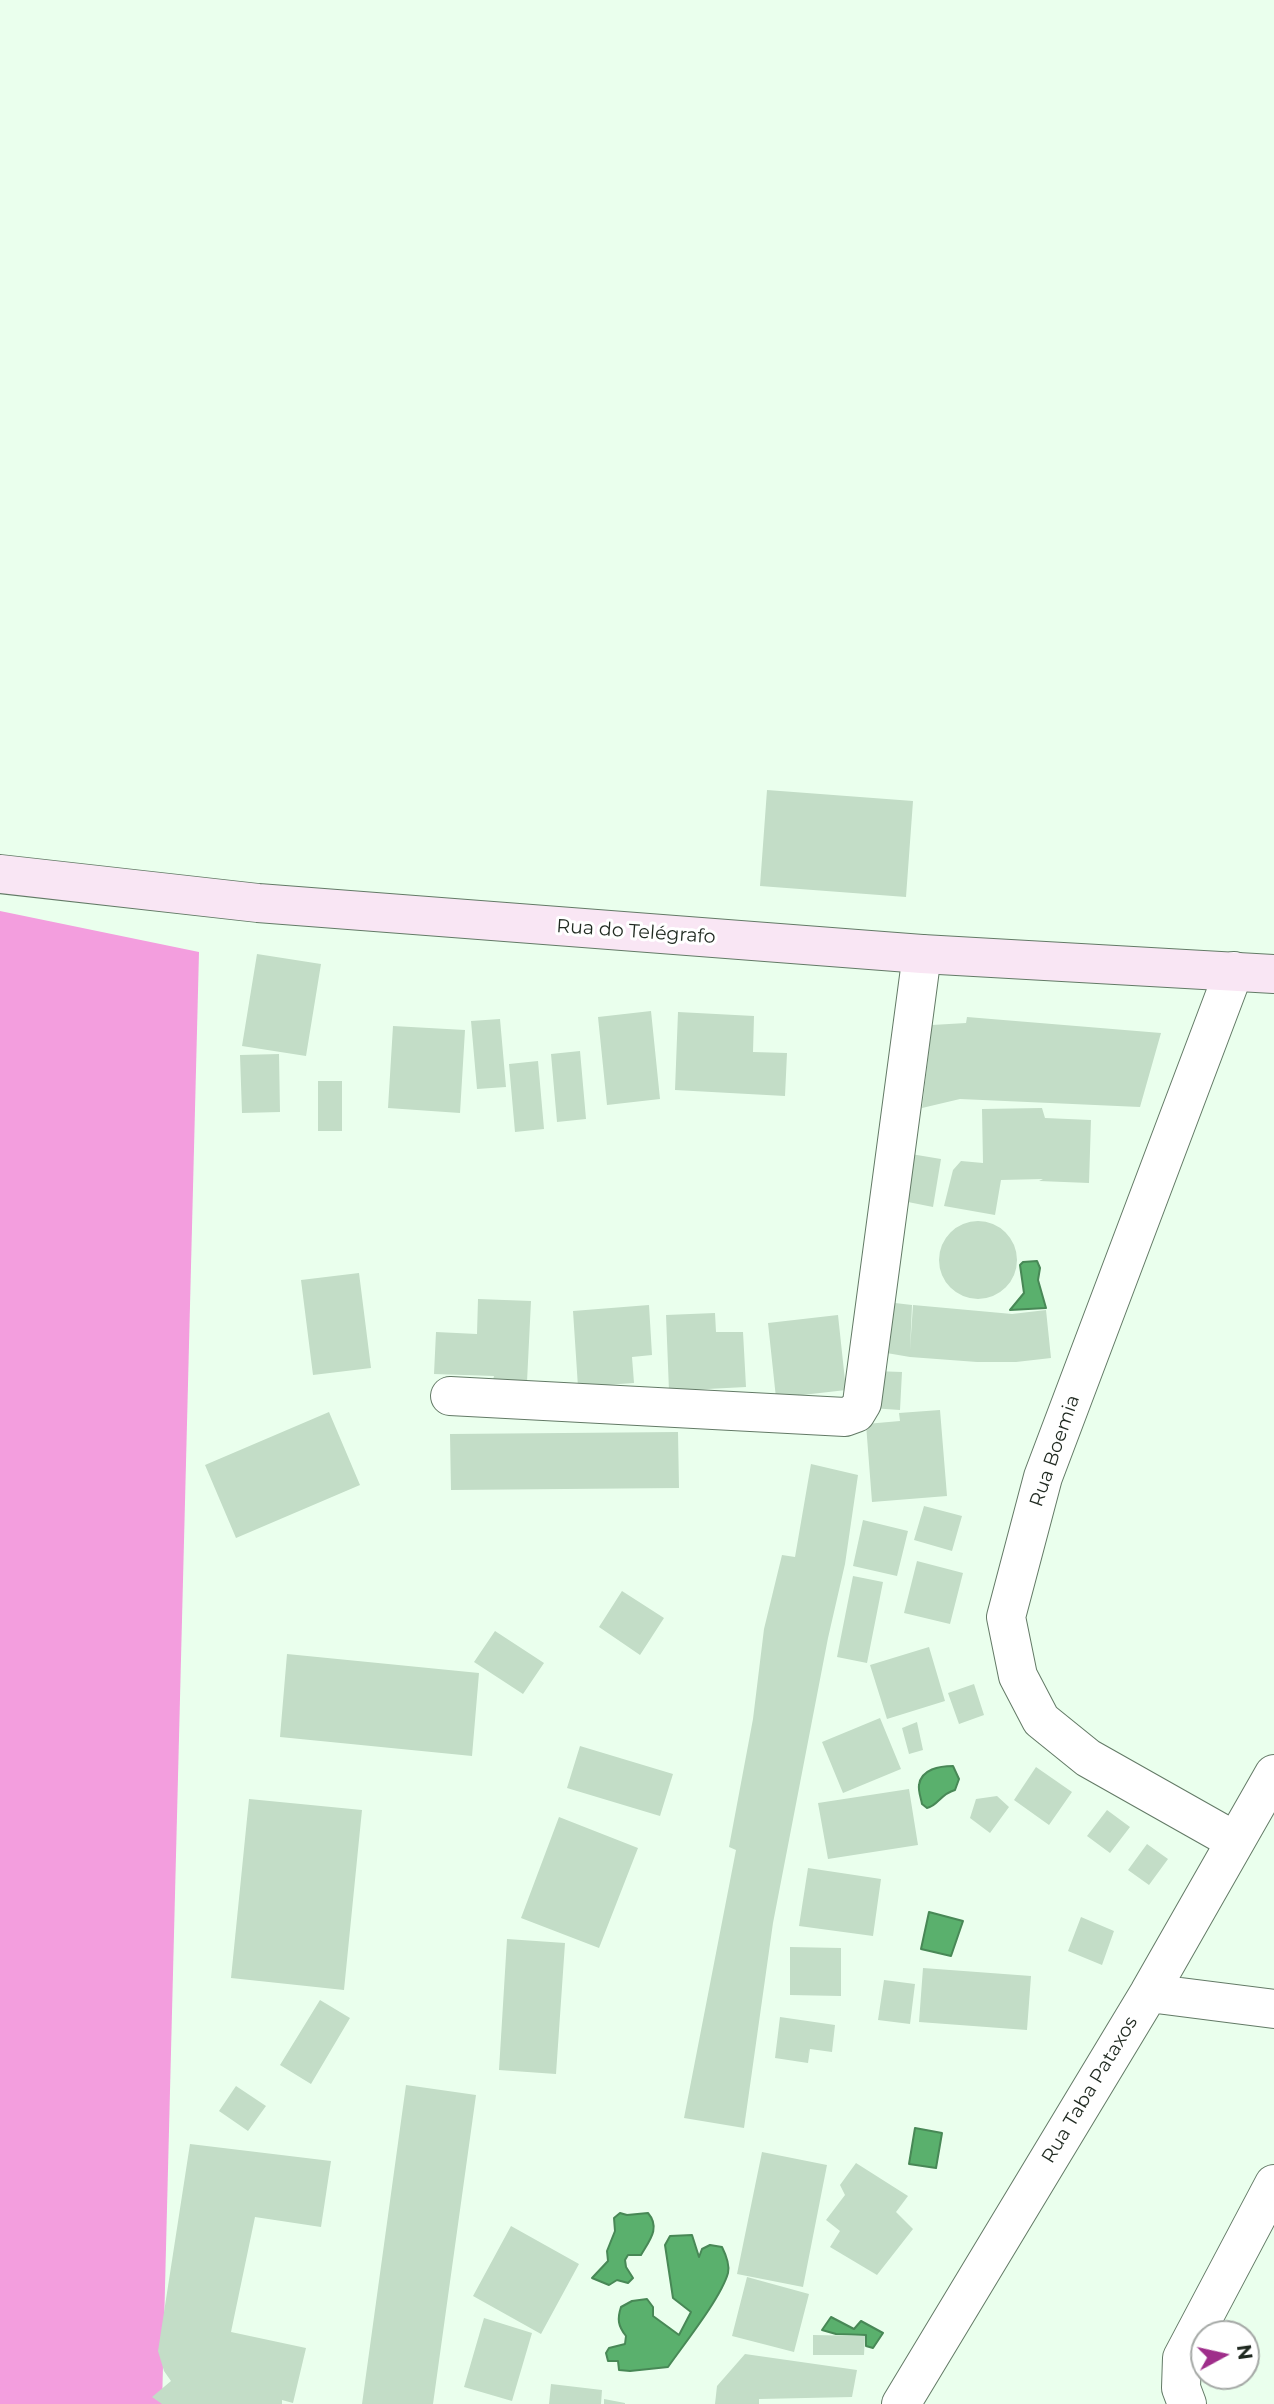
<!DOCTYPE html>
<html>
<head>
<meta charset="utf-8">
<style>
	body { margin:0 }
	#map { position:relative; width:1274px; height:2404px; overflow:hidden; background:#eaffed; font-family:Montserrat,sans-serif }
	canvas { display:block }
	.north { position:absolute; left:1190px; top:2320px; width:70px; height:70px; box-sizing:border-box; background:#fff; border:2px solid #a5a9a6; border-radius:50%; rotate:82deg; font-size:19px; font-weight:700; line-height:28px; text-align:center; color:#1f2920 }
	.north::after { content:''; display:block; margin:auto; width:24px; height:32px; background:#9f2e8a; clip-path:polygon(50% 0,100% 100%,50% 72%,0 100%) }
</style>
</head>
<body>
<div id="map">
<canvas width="1274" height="2404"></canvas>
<div class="north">N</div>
</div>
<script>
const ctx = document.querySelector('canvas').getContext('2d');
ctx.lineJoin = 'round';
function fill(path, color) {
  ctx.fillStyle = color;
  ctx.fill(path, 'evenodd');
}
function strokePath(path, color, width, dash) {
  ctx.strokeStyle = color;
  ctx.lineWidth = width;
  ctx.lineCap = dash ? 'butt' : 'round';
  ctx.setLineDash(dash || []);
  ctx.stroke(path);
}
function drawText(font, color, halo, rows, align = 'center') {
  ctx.font = font + ' Montserrat,sans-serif';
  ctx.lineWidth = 6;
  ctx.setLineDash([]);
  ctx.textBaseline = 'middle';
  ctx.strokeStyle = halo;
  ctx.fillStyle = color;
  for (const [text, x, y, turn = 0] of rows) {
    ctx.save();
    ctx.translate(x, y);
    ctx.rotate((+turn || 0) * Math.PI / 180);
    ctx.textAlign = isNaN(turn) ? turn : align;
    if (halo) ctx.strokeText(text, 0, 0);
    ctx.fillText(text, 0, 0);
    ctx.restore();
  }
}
fill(new Path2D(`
	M0,911L199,952L162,2404H0Z`), '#f39ede');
const water = new Path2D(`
	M1037,1261L1040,1268L1038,1280L1046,1308L1010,1310L1024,1293L1020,1265L1023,1262Z
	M953,1766L959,1779L955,1790C940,1794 938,1806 927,1808L922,1804C921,1798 918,1791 919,1785C921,1769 940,1766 953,1766Z
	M929,1912L963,1921L951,1956L921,1949Z
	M915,2128L942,2133L936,2168L909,2164Z
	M620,2213L627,2215L648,2213C661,2228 649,2241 641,2255H628L625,2260L626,2267L633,2278L628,2283L617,2280L609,2285L592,2278L608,2261L607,2251L615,2231L614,2218Z
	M692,2235L699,2257L702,2249L710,2245L722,2247C726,2255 730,2264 728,2273C721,2298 684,2344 668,2367L630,2371L619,2370L618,2361H608L606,2353L609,2348L625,2344L626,2336C618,2326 617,2319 621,2307L632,2301L647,2299L653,2307V2316L679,2335L691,2312L673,2298L665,2245L670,2236Z
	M831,2317L854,2329L861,2321L883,2333L873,2348L866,2346V2335L836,2334L822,2330Z`);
fill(water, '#5ab06d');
strokePath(water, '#488856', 2);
fill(new Path2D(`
	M767,790L913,801L906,897L760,886Z
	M257,954L321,964L306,1056L242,1046Z
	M651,1011L660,1099L607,1105L598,1017Z
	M678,1012L754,1016L753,1052L787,1053L785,1096L675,1090Z
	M967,1017L1161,1033L1140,1107L960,1099L922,1108L932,1025L966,1023Z
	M500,1019L506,1087L477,1089L471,1021Z
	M393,1026L465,1030L460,1113L388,1108Z
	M580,1051L586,1119L557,1122L551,1054Z
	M279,1054L280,1112L242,1113L240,1055Z
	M538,1061L544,1129L515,1132L509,1064Z
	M318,1081H342V1131H318Z
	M1042,1108L1045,1118L1091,1120L1089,1183L1039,1181L1043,1179L1001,1180L995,1215L944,1206L953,1170L961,1161L983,1163L982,1109Z
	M911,1154L941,1159L933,1207L903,1201Z
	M939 1260a39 39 0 1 1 78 0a39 39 0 1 1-78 0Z
	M359,1273L371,1368L313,1375L301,1280Z
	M478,1299L531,1301L527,1382L493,1380L494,1376L434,1374L436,1332L477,1334Z
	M878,1301L912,1305L910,1350L913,1305L1012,1314L1046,1310L1051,1358L1016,1362H977L910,1357L875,1351Z
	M649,1305L652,1355L632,1357L634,1383L578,1387L573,1311Z
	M715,1313L716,1332H743L746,1387L669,1391L666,1315Z
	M838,1315L846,1390L776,1398L768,1323Z
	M874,1371L902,1372L900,1410L871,1408Z
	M940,1410L947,1496L872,1502L866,1424L900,1421L899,1413Z
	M329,1412L360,1485L236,1538L205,1465Z
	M678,1432L679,1488L451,1490L450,1434Z
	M811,1464L858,1475L845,1564L828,1638L773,1923L744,2128L684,2118L736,1850L729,1847L753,1719L764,1629L782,1555L795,1557Z
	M924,1506L962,1516L952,1551L914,1540Z
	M863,1520L908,1531L897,1576L853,1566Z
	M917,1561L963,1573L950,1624L904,1613Z
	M853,1576L883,1582L867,1663L837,1657Z
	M622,1591L664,1618L640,1655L599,1627Z
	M495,1631L544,1663L523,1694L474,1662Z
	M929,1647L945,1701L887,1719L870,1665Z
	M287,1654L479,1673L472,1756L280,1737Z
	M974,1684L984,1715L959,1724L948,1693Z
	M880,1718L901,1769L843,1793L822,1742Z
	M917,1722L923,1750L909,1754L902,1728Z
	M580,1746L673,1774L660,1816L567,1788Z
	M1036,1767L1072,1792L1049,1825L1014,1800Z
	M909,1789L918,1845L828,1859L818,1803Z
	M997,1796L1009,1807L990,1833L970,1818L976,1799Z
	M249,1799L362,1810L344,1990L231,1978Z
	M1107,1810L1130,1827L1110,1853L1087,1836Z
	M559,1817L638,1848L599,1948L521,1918Z
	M1147,1844L1168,1859L1149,1885L1128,1870Z
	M808,1868L881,1879L873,1936L799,1926Z
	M1081,1917L1114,1931L1102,1965L1068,1951Z
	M507,1939L565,1943L556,2074L499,2070Z
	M790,1947L841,1948V1996L790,1995Z
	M923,1968L1031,1976L1027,2030L919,2022Z
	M884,1980L915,1984L910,2024L878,2020Z
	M320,2000L350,2018L311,2084L280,2065Z
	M780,2017L835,2025L832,2052L810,2049L808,2063L775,2058Z
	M406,2085L476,2095L433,2404H362Z
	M236,2086L266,2106L248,2131L219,2111Z
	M190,2144L331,2161L321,2227L255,2217L231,2332L306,2348L293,2403L282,2400V2404H162L152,2397L171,2381L164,2371L158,2351Z
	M762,2152L827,2165L803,2287L737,2274Z
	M856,2163L908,2196L896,2212L913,2229L877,2275L830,2247L840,2231L826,2220L845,2195L840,2185Z
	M511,2226L579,2264L541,2334L473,2296Z
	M747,2277L809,2294L794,2352L732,2336Z
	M484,2318L532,2333L512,2401L464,2387Z
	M813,2335L865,2336L864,2355H813Z
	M745,2354L857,2370L852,2397L759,2399V2404H715L717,2386Z
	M551,2384L602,2390L601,2404H549Z
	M604,2399L625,2403V2404H604Z`), '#c3ddc7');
const street = new Path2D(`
	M1234,971L1043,1477L1006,1617L1018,1676L1041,1720L1088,1758L1235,1841
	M450,1396L845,1417L856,1413L862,1403L922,954
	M1149,1993L1274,2009
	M901,2404L1149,1993L1274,1774
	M1187,2404L1181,2388L1182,2358L1274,2184`);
const secondary = new Path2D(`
	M0,874L258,903L922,954L1274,974`);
strokePath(street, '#637a66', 40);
strokePath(secondary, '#637a66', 40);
strokePath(street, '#fff', 38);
strokePath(secondary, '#f9e6f4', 38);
drawText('19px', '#1f2920', '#fff', [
	["Rua do Telégrafo",636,932,4],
	["Rua Boemia",1055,1451,-71],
	["Rua Taba Pataxos",1090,2090,-59]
]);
</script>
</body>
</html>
